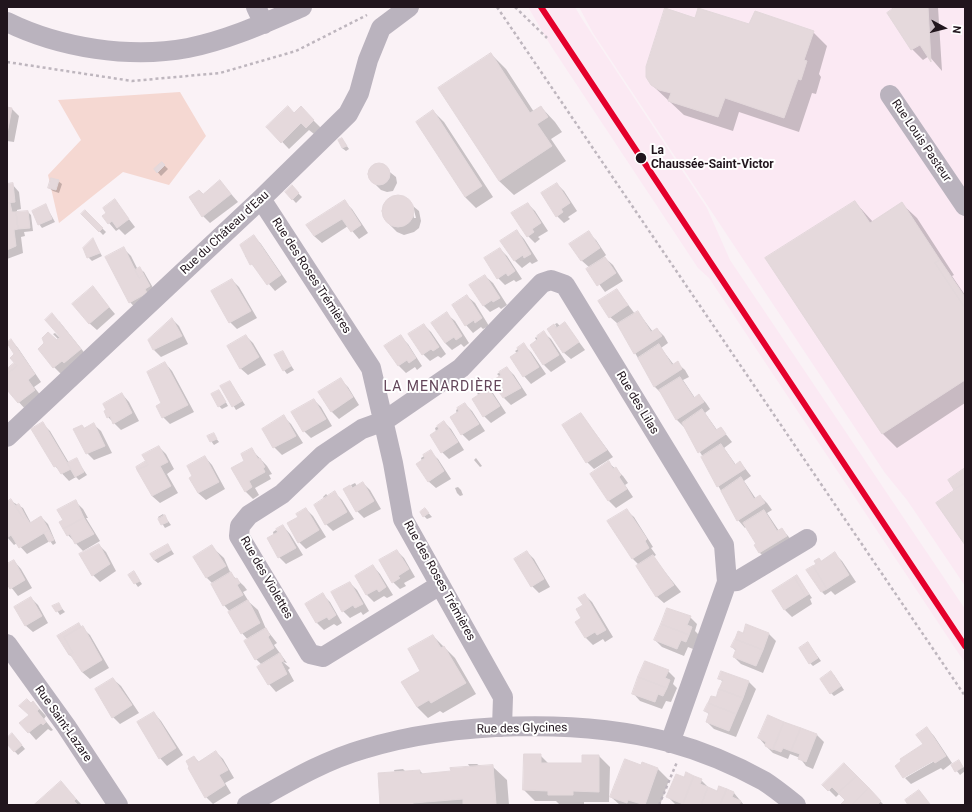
<!DOCTYPE html>
<html>
<head>
<meta charset="utf-8">
<style>
	body { margin:0 }
	#map { position:relative; width:972px; height:812px; overflow:hidden; background:#faf2f6; font-family:Roboto,sans-serif }
	canvas { display:block }
	.frame { position:absolute; inset:0; border:8px solid #21151d; pointer-events:none }
	.north { position:absolute; left:924px; top:8px; width:40px; height:40px; -webkit-text-stroke:3px #fff; paint-order:stroke; rotate:97deg; font-size:11px; font-weight:700; line-height:16px; text-align:center; color:#21151d }
	.north::after { content:''; display:block; margin:auto; width:14px; height:18px; background:#21151d; clip-path:polygon(50% 0,100% 100%,50% 72%,0 100%) }
</style>
</head>
<body>
<div id="map">
<canvas width="972" height="812"></canvas>
<div class="frame"></div>
<div class="north">N</div>
</div>
<script>
const ctx = document.querySelector('canvas').getContext('2d');
ctx.lineJoin = 'round';
function fill(path, color) {
  ctx.fillStyle = color;
  ctx.fill(path, 'evenodd');
}
function strokePath(path, color, width, dash) {
  ctx.strokeStyle = color;
  ctx.lineWidth = width;
  ctx.lineCap = dash ? 'butt' : 'round';
  ctx.setLineDash(dash || []);
  ctx.stroke(path);
}
function drawText(font, color, halo, rows, align = 'center') {
  ctx.font = font + ' Roboto,sans-serif';
  ctx.lineWidth = 4;
  ctx.setLineDash([]);
  ctx.textBaseline = 'middle';
  ctx.strokeStyle = halo;
  ctx.fillStyle = color;
  for (const [text, x, y, turn = 0] of rows) {
    ctx.save();
    ctx.translate(x, y);
    ctx.rotate((+turn || 0) * Math.PI / 180);
    ctx.textAlign = isNaN(turn) ? turn : align;
    if (halo) ctx.strokeText(text, 0, 0);
    ctx.fillText(text, 0, 0);
    ctx.restore();
  }
}
fill(new Path2D(`
	M528,7H575L582,19L707,208L730,260L965,609V663L709,278L698,268L551,46Z
	M579,7H965V586L907,500L885,473L593,33Z`), '#fbe9f3');
fill(new Path2D(`
	M180,92L206,136L169,185L123,172L59,223L48,175L81,140L58,100Z`), '#f5d8d2');
fill(new Path2D(`
	M896,7H938L942,71L929,56L923,60L912,49Z
	M695,19L813,32L827,46L819,74L821,77L816,94L812,93L799,132L739,112L733,131L684,115L653,86Z
	M491,54L506,69L534,112L541,107L555,122L562,132L551,139L566,161L514,195L499,181Z
	M7,108H11L19,116L14,142L7,141Z
	M301,108L321,128L314,134L309,130L289,149L268,127L294,114Z
	M433,111L444,122L493,197L476,208L465,197Z
	M342,139L349,149L346,151L342,148Z
	M162,163L168,169L161,176L155,169Z
	M381,165L396,177L397,183L393,191L387,192L381,190L374,183L369,175L373,167Z
	M58,181L62,184L59,193L53,191L49,188Z
	M220,181L238,202L210,223L203,216V195Z
	M12,184L19,192L21,209L17,210V213L28,212L31,215L33,231L24,232L25,236L21,237L23,253L7,259V185Z
	M557,184L564,191L577,211L568,217L570,219L564,223L557,216Z
	M292,187L302,197L296,203L286,192Z
	M399,196L406,198L411,204L414,218H416L413,206L419,211L421,221L419,228L414,232L404,235L397,232L385,220L382,210L385,203L389,198Z
	M115,201L135,227L125,235L119,229L116,231L103,216L108,213Z
	M345,202L352,209L368,233L359,239L348,226L322,243L314,236Z
	M855,202L873,222L902,204L917,218L954,275L952,276L965,295V403L897,448L883,434L767,259Z
	M528,204L535,211L548,231L538,237L540,239L535,243L528,236Z
	M46,206L55,222L42,228L39,224Z
	M85,211L106,232L103,235L83,214Z
	M517,231L524,239L538,261L532,264L530,262L522,268L515,261L502,241Z
	M588,233L596,240L606,255L604,257L613,265L623,281L605,292L588,269L590,268L581,260Z
	M254,236L261,244L287,282L275,291L245,256Z
	M93,240L102,256L92,261L88,257Z
	M123,248L131,256L138,270L140,269L144,272L156,293L137,310L130,302Z
	M500,249L507,256L522,279L516,282L514,280L505,285L498,278Z
	M485,276L493,283L507,305L501,309L499,307L490,312L483,305Z
	M232,280L239,287L257,318L237,329L230,322Z
	M93,288L115,314L97,330L89,323Z
	M617,290L635,314L638,312L653,332L657,329L664,336L668,343L661,348L674,365L677,363L685,370L689,377L683,380L695,398L699,395L706,403L710,409L705,413L717,430L721,428L732,442L724,448L736,465L740,462L751,476L744,481L756,499L760,496L767,503L772,510L767,513L779,531L782,529L794,543L767,560L760,553L757,544L747,526L745,528L738,520L702,458L703,457L684,427L677,420L663,395L655,387L618,324L610,317Z
	M467,296L475,303L489,326L483,329L481,327L473,333L466,325Z
	M447,314L455,321L469,343L464,347L461,344L452,350L445,343Z
	M172,319L179,326L188,344L161,357L154,350L149,340Z
	M59,321L87,356L61,374L54,367L58,339L53,334L55,333L63,341Z
	M557,323L560,326L565,323L585,350L571,359L563,352L554,325L557,328L555,324Z
	M424,325L431,332L446,354L441,358L438,356L430,361L423,354Z
	M543,332L551,339L566,362L551,372L544,365L531,345L537,341L535,338L536,337L539,340Z
	M246,336L253,343L266,365L248,375L240,368Z
	M401,337L408,344L422,366L417,370L415,367L406,373L399,366L386,346Z
	M11,340L18,348L41,382L34,387L42,397L26,410L7,389V371L20,370L16,355L8,342Z
	M524,345L531,352L546,374L531,384L524,376L512,358L518,354L515,351Z
	M282,352L294,370L287,374L284,370Z
	M165,363L172,371L194,412L170,424L163,417Z
	M507,368L514,375L527,395L511,405L504,398L494,381L499,376L497,374Z
	M341,380L348,387L359,405L339,419L332,412L320,393Z
	M230,382L245,405L236,410L222,386Z
	M486,386L493,393L506,413L491,423L484,416L477,392Z
	M122,394L129,402L139,421L121,430L108,417V410Z
	M222,395L228,406L222,409L219,406Z
	M314,400L321,407L332,426L311,438L304,431Z
	M465,404L472,411L485,431L469,441L462,434L456,410Z
	M581,414L613,457L594,469L587,462Z
	M284,417L291,424L303,443L282,455L274,447L263,429Z
	M444,422L451,429L464,450L449,459L442,452L435,428Z
	M43,424L50,431L69,463L76,459L87,475L79,480L76,477L69,481L55,466Z
	M93,424L101,431L112,453L94,460L87,453L82,426L85,429Z
	M213,434L219,442L214,445L211,441Z
	M159,447L166,454L174,469L167,474L178,493L160,503L152,496Z
	M251,449L267,466L272,474L269,475L271,479L255,488L259,495L253,499L245,491V461Z
	M430,452L438,459L451,479L436,488L428,481L421,458Z
	M205,457L212,465L225,489L206,500L198,493L191,478Z
	M476,458L482,466L480,467L474,460Z
	M609,463L623,476L628,483L625,485L633,497L616,508L609,501L591,474Z
	M355,483L357,486L363,483L370,490L381,509L364,518L357,511L353,489L351,485Z
	M458,487L461,490L463,495L460,496L457,493L455,488Z
	M335,493L342,500L354,519L333,531L326,524L325,500L323,497L326,494L329,497Z
	M11,501L23,508L31,523L41,517L48,524L56,543L53,545L50,541L27,554L17,543L14,545L7,537V503Z
	M76,502L83,509L88,518H86L100,541L83,551L68,535L64,521Z
	M306,509L313,516L326,537L306,549L299,542V517Z
	M425,509L432,517L427,519L424,516Z
	M626,510L634,517L653,547L651,548L656,555L653,557L681,592L664,603L656,596L639,565L633,559Z
	M163,514L171,525L165,528L158,517Z
	M283,526L290,534L303,555L286,564L279,557L273,532L276,530L279,533Z
	M99,545L106,552L116,571L100,582L93,575Z
	M168,545L174,554L158,563L154,560Z
	M212,547L224,558L231,574L244,586L247,590L243,592L249,602L258,610L266,629L277,643L274,645L287,663L283,662L290,668L288,670L294,681L276,692L269,684L262,665L256,659L248,640L242,633L230,612L224,605L213,584L206,577Z
	M397,551L404,558L415,577L404,583L406,586L400,589L393,582Z
	M527,552L534,559L550,587L539,593L532,586Z
	M835,554L842,561L856,582L835,595L831,591L825,595L822,592L821,562Z
	M14,561L21,569L32,588L18,596L7,582V565Z
	M373,566L380,574L393,595L387,598L384,596L374,602L367,595L356,576Z
	M134,573L142,584L138,587L130,576Z
	M797,576L812,598L810,599L812,604L792,617L785,610Z
	M350,583L357,590L369,611L363,615L361,612L350,618L343,611Z
	M323,595L330,602L342,623L337,626L334,624L324,630L317,623L306,604Z
	M585,595L592,602L613,637L605,642L603,639L593,645L586,638L576,622L582,618Z
	M31,598L38,605L48,623L33,632L25,625Z
	M58,604L65,612L60,615L54,606Z
	M690,617L697,624L695,631L699,635L693,649L688,647L684,656L662,647L655,640Z
	M79,625L90,635L109,668L90,679L82,672L74,657L69,655L59,636Z
	M747,626L769,634L776,641L763,673L741,664L734,657L736,651L732,647L743,634Z
	M433,636L455,658L476,694L443,713L440,711L428,718L417,707L403,683L422,671Z
	M811,647L821,661L813,666L810,663Z
	M668,671L675,678L673,684L677,688L671,702L666,701L662,709L640,701L633,693Z
	M722,672L749,682L756,689L736,737L714,729L707,722L710,715L705,711L716,699L723,682L719,678Z
	M834,675L844,690L834,696L831,693Z
	M113,679L121,686L139,713L120,724L113,717Z
	M33,702L46,716L44,719L53,730L51,731L48,729L36,740L21,723L30,715L31,704Z
	M154,713L161,721L183,755L167,766L160,758L138,723Z
	M768,716L817,735L824,742L813,769L806,766L800,758L790,754L788,759L773,753L766,746L759,738Z
	M927,728L934,736L952,763L943,770L941,768L911,784L905,778L938,759Z
	M16,738L25,749L18,755L7,743V739Z
	M216,752L223,759L234,778L225,783L231,793L213,804L206,797L191,767L194,757L199,762Z
	M540,755L549,764H583L599,756L610,767L609,802H584V805H560L556,801H535L524,790Z
	M959,762L965,769V771L960,775L953,766Z
	M468,764H477L480,766H492L507,780L509,805H381L395,773L394,770L403,769L406,772L420,771L423,774L452,772L470,767Z
	M642,764L658,769L669,780L660,805H620L611,797Z
	M844,765L884,805H844L846,800L840,793L836,797L824,785Z
	M685,779L701,780L708,787V788L717,792L719,787L734,793L744,805L675,804L667,796Z
	M61,783L82,805H36Z
	M919,791L922,794L930,805H909L906,800Z`), '#0003');
const building = new Path2D(`
	M895,7H928L931,62L920,45L911,50L887,13Z
	M665,8L695,18L698,8L749,24L755,11L814,31L804,60L807,61L801,80L798,79L784,118L725,98L718,117L668,101L671,93L659,90L651,85L646,77V67Z
	M491,53L530,113L541,106L548,117L537,124L552,146L499,181L438,88Z
	M288,106L294,113L301,106L314,120L306,128L301,123L281,143L266,127Z
	M7,107L12,108L7,134Z
	M433,110L482,186L465,197L416,122Z
	M342,138L347,146L342,148L338,140Z
	M162,162L165,165L157,173L154,169Z
	M368 174a11 11 0 1 1 22 0a11 11 0 1 1-22 0Z
	M51,178L59,180L56,190L48,188Z
	M220,180L231,194L202,217L189,197L199,190L203,194Z
	M13,183L15,202L7,203V184Z
	M557,183L570,203L561,209L563,212L556,217L541,193Z
	M292,185L299,193L292,200L285,192Z
	M382 211a16 16 0 1 1 32 0a16 16 0 1 1-32 0Z
	M115,199L129,219L117,228L112,221L108,224L102,216L106,213L103,208Z
	M345,200L361,225L351,232L342,219L314,236L306,225Z
	M855,201L870,223L902,202L940,260L935,263L965,308V380L882,434L765,258Z
	M7,203H10L12,212H16L18,229L14,230L16,246L7,250Z
	M528,203L541,223L532,229L534,232L527,237L511,213Z
	M46,204L52,219L38,225L32,211Z
	M85,210L103,228L99,232L81,214Z
	M28,211L30,228L18,229L16,212Z
	M517,230L531,254L524,258L523,255L514,261L500,241Z
	M589,231L600,248L581,261L569,244Z
	M254,235L281,275L267,285L252,264L250,265L240,245Z
	M93,238L100,253L87,258L83,248Z
	M124,247L139,278L144,275L150,286L145,289L147,293L129,303L105,257Z
	M500,248L515,271L508,276L506,273L497,279L484,258Z
	M605,257L616,273L597,286L586,269Z
	M940,260L965,297V308L935,263Z
	M140,267L144,275L139,278L135,270Z
	M485,275L500,298L493,302L492,300L483,306L469,285Z
	M232,279L251,311L229,323L211,291Z
	M93,286L109,307L89,324L72,304Z
	M617,289L628,305L609,318L598,301Z
	M467,295L482,318L475,323L474,320L465,326L452,305Z
	M638,311L651,332L657,328L662,336L634,354L617,324Z
	M447,312L462,336L456,340L454,337L445,343L431,323Z
	M52,313L81,349L64,363L62,361L53,368L38,349L44,343L42,338L48,332L57,340L60,337L45,320Z
	M172,318L182,336L153,350L148,340Z
	M565,322L579,342L563,353L547,329L554,324L556,328Z
	M424,324L439,347L433,351L431,349L422,355L408,334Z
	M544,331L559,355L543,365L530,345L538,339L537,336Z
	M246,335L259,357L240,369L227,346Z
	M401,335L416,358L409,363L407,360L398,366L384,346Z
	M11,339L35,374L28,380L35,390L18,403L7,390V374L17,366L10,358L14,354L7,343Z
	M524,343L539,367L523,377L510,357L519,351L517,348Z
	M659,344L672,365L678,361L682,369L654,387L638,358Z
	M283,351L291,366L283,371L274,355Z
	M165,362L188,405L162,418L156,406L161,403L147,372Z
	M14,363L17,366L7,374V369Z
	M507,367L521,388L503,398L492,381L501,375L499,372Z
	M680,377L694,398L699,394L704,402L676,420L659,390Z
	M341,378L353,397L331,412L318,392Z
	M230,381L242,401L232,407L220,386Z
	M486,385L500,406L483,417L472,399L481,393L478,390Z
	M219,390L226,402L218,407L211,394Z
	M122,393L132,413L113,424L110,416L107,418L104,411L106,410L103,404Z
	M314,399L326,419L303,432L291,412Z
	M465,403L479,424L461,435L450,417L459,411L457,408Z
	M702,409L716,430L721,427L726,434L698,453L682,423Z
	M581,413L607,450L586,463L562,425Z
	M284,415L296,436L273,448L262,429Z
	M444,421L458,442L441,453L430,435L439,429L437,426Z
	M43,422L71,469L61,474L56,466L54,467L31,429Z
	M94,423L105,446L86,454L73,429L82,425L84,428Z
	M214,433L217,439L210,442L207,436Z
	M721,444L735,465L740,461L745,469L717,487L701,457Z
	M159,446L168,462L160,466L171,486L152,496L137,470L148,465L142,455Z
	M252,448L258,459L260,458L265,467L263,468L265,472L249,481L252,487L245,492L231,468L244,461L241,454Z
	M431,450L444,471L428,482L416,464L425,458L423,455Z
	M205,456L219,482L198,493L189,478L192,476L187,466Z
	M77,458L84,472L75,477L67,463Z
	M146,461L148,465L137,470L136,467Z
	M609,461L613,469L616,467L621,475L619,477L627,489L608,501L590,474Z
	M965,468V483L954,490L948,480Z
	M741,477L754,499L760,495L765,503L737,521L721,491Z
	M363,482L374,501L356,512L343,489L350,485L352,488Z
	M965,483V545L936,503Z
	M335,491L347,512L325,525L314,505Z
	M11,499L23,518L26,517L30,523L41,516L49,530L19,548L11,535L7,538V502Z
	M76,500L84,518L63,529L59,522L63,520L57,510Z
	M19,504L26,517L23,518L15,506Z
	M306,508L319,530L298,543L287,523L298,517L296,514Z
	M425,508L429,513L423,517L420,512Z
	M627,509L647,539L645,541L649,548L632,559L607,521Z
	M764,510L777,531L782,528L787,536L759,553L754,545L756,544L743,523Z
	M165,515L168,522L161,525L158,519Z
	M84,518L94,534L75,544L70,534L67,536L63,529Z
	M283,525L296,548L278,558L267,538L278,532L276,529Z
	M49,530L54,540L49,542L44,533Z
	M99,544L110,564L92,576L79,554Z
	M168,544L171,550L154,560L150,554Z
	M212,545L226,566L206,578L193,557Z
	M397,550L409,569L398,576L400,578L392,583L379,560Z
	M527,551L544,579L531,587L514,559Z
	M835,552L849,575L827,589L813,566L816,564L814,561L819,558L821,561Z
	M653,555L674,585L656,597L636,566Z
	M14,560L25,580L10,589L7,584V564Z
	M373,565L386,587L379,592L377,589L366,595L355,576Z
	M813,566L827,589L821,592L806,570Z
	M134,571L140,581L134,584L128,575Z
	M231,572L235,579L237,578L240,583L237,585L243,595L223,606L211,584Z
	M797,575L809,594L806,596L794,577Z
	M794,577L806,596L784,610L772,591Z
	M350,582L363,604L355,608L353,605L342,612L331,592Z
	M323,593L336,615L329,620L327,617L316,623L305,604Z
	M585,594L606,630L597,635L595,632L585,638L575,622L581,618L576,609L583,605L578,598Z
	M31,597L42,616L25,626L14,607Z
	M248,600L260,623L241,634L228,612Z
	M59,603L62,609L56,612L52,606Z
	M667,608L691,616L687,625L692,627L689,635L661,624Z
	M79,623L81,627L64,637L73,653L69,655L57,636Z
	M661,624L689,635L686,642L681,640L677,649L654,640Z
	M746,624L769,633L763,650L735,639L738,631L743,633Z
	M83,626L102,660L82,672L70,654L73,653L64,637Z
	M266,628L270,635L268,637L274,648L255,660L244,641Z
	M433,635L441,648L444,646L466,683L431,703L429,700L417,707L401,682L420,671L408,649Z
	M735,639L763,650L756,666L733,657L736,649L731,647Z
	M808,642L818,658L809,664L799,648Z
	M280,653L284,661L281,662L287,674L268,685L257,667Z
	M645,661L669,670L665,678L670,680L667,688L638,677Z
	M721,671L749,681L743,698L719,689L723,680L718,679Z
	M831,671L841,686L830,694L820,679Z
	M638,677L667,688L663,696L658,694L655,702L632,694Z
	M113,678L132,705L112,718L95,689Z
	M719,689L743,698L736,714L708,703L711,696L716,697Z
	M27,699L31,703L33,701L39,709L37,711L46,722L43,725L41,723L28,733L19,723L29,715L19,706Z
	M708,703L736,714L729,731L706,722L709,713L704,711Z
	M154,712L176,748L159,759L137,722Z
	M768,715L784,722L773,750L765,746L766,742L758,738Z
	M784,722L801,728L791,751L783,748L781,752L773,749Z
	M927,727L946,756L935,763L933,761L903,778L895,766L901,761L900,759L923,744L916,735Z
	M801,728L817,734L806,762L798,759L800,754L791,751Z
	M12,733L22,745L14,752L7,744V738Z
	M216,751L228,770L219,775L225,785L205,798L188,768L189,767L186,761L194,756L198,762Z
	M524,754H541V763H582V755H599V792L573,791V795H548V791L523,790Z
	M625,759L641,765L642,762L658,768L645,805L628,800L627,803L610,797Z
	M959,760L963,767L955,772L951,765Z
	M844,763L857,776L838,793L832,787L828,791L822,785Z
	M493,765L496,804L492,805H463V799L413,803V805H380L378,773L420,770V774L451,771L450,768Z
	M686,772L694,776L683,804L666,797L676,774L684,777Z
	M694,776L702,779L700,784L708,787L701,805H686L683,804Z
	M857,776L869,788L852,805H843L841,804L845,800L838,793Z
	M61,781L76,799L74,801L78,805H34Z
	M719,786L727,789L720,805H701L708,787L717,791Z
	M869,788L881,801L877,805H852Z
	M727,789L734,792L732,797L741,801L739,805H720Z
	M919,790L930,804L908,805L905,800Z`);
fill(building, '#e5d9dc');
strokePath(building, '#e3d8db', 1);
strokePath(new Path2D(`
	M497,7L965,696
	M515,7L547,38
	M7,62L132,81L220,73L296,51L367,15
	M659,805L677,762`), '#beb6be', 2.5, [3, 3]);
strokePath(new Path2D(`
	M256,7L264,24
	M7,22C60,48 130,59 188,48C228,40 265,23 302,7
	M890,95L965,206
	M261,199L371,368L393,463L403,519L503,697L502,727
	M7,437L261,199L348,114L359,93L368,60L381,28L409,7
	M727,582L737,581L807,539
	M440,585L323,657L310,654L239,536L240,526L249,515L282,494L323,455L362,429L384,421L461,368L542,283L551,280L565,285L724,545L727,582L670,743
	M7,644L66,726L118,805
	M247,805C285,784 322,761 364,749C453,722 579,718 669,742C702,751 735,765 764,781C775,788 786,797 796,805`), '#bab3be', 20);
strokePath(new Path2D(`
	M541,7L965,646`), '#e4002b', 6);
for (const [x, y, r, color] of [
	[641,158,6,"#21151d"]
]) {
  const dot = new Path2D();
  dot.arc(x, y, r, 0, 2 * Math.PI);
  ctx.fillStyle = color;
  ctx.fill(dot);
  strokePath(dot, '#fff', 1.5);
}
drawText('12px', '#21151d', '#fff', [
	["Rue Louis Pasteur",921,141,56],
	["Rue du Château d'Eau",225,233,-43],
	["Rue des Roses Trémières",311,276,57],
	["Rue des Lilas",637,403,59],
	["Rue des Violettes",266,578,60],
	["Rue des Roses Trémières",439,581,61],
	["Rue Saint-Lazare",63,724,55],
	["Rue des Glycines",522,729,-1]
]);
drawText('bold 12px', '#21151d', '#fff', [
	["La",651,151],
	["Chaussée-Saint-Victor",651,165]
], 'left');
ctx.letterSpacing = '1px';
drawText('14px', '#634559', '#fff', [
	["LA MENARDIÈRE",443,387]
]);
ctx.letterSpacing = '0px';
</script>
</body>
</html>
